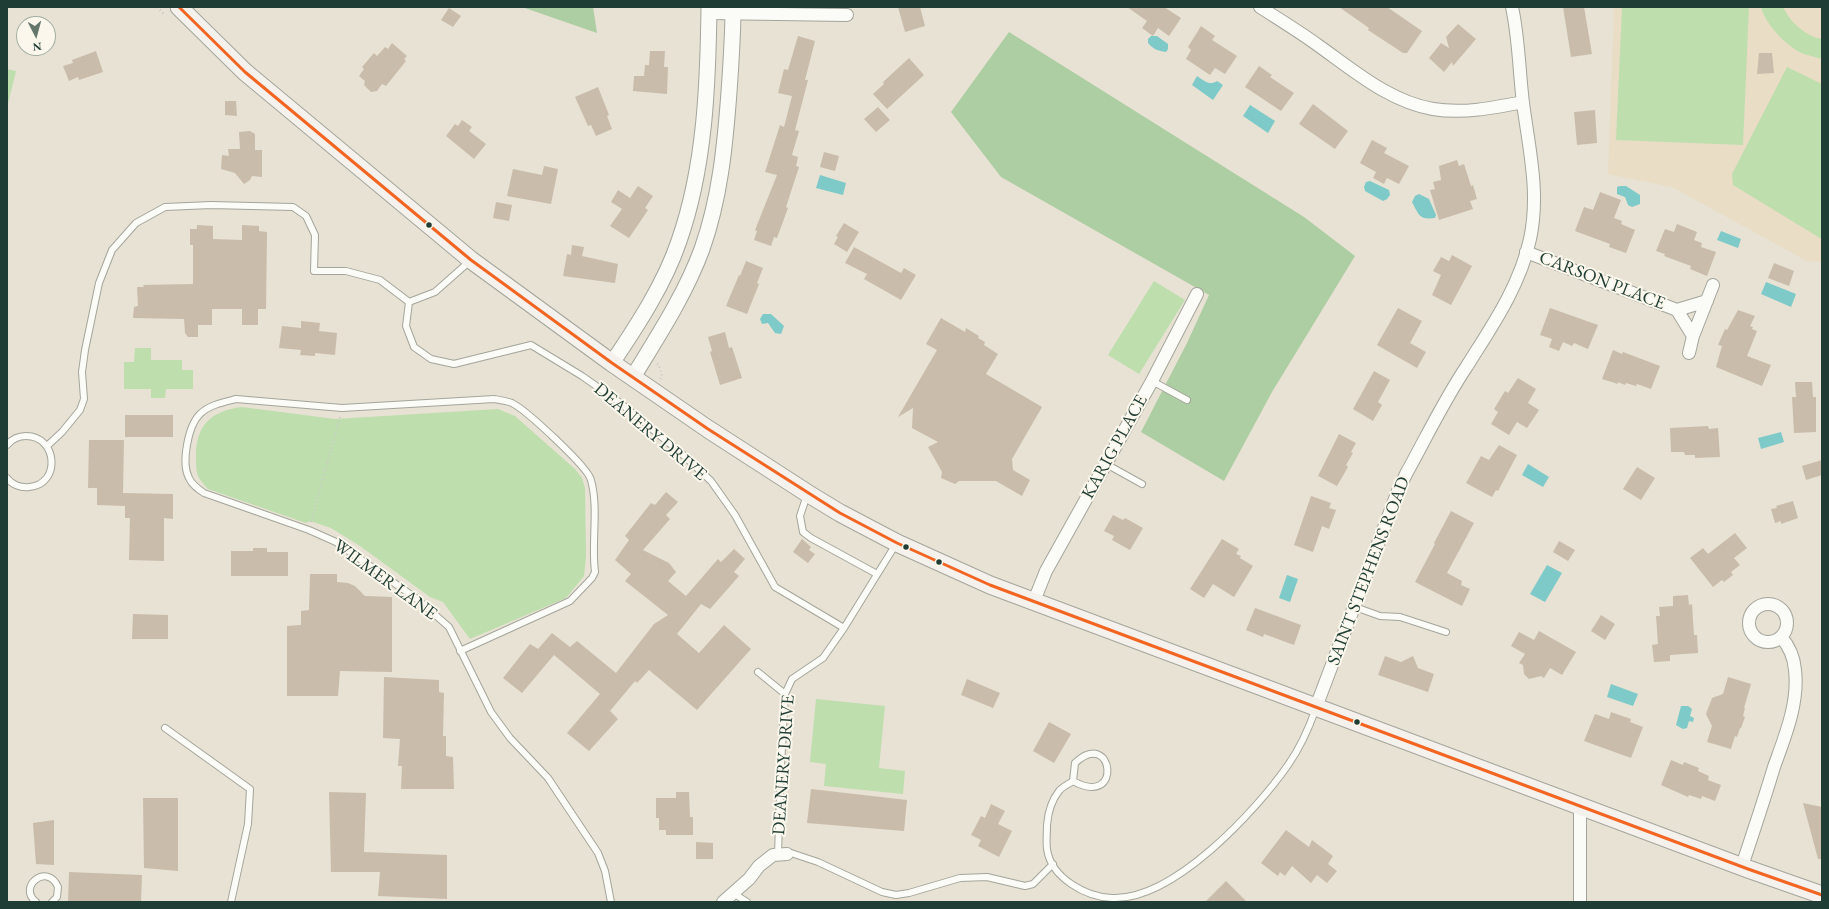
<!DOCTYPE html>
<html>
<head>
<meta charset="utf-8">
<style>
	body { margin:0 }
	#map { position:relative; width:1829px; height:909px; overflow:hidden; background:#e7e2d3; font-family:"EB Garamond",serif }
	canvas { display:block }
	.frame { position:absolute; inset:0; border:8px solid #1f3d34; pointer-events:none }
	.north { position:absolute; left:16px; top:16px; width:40px; height:40px; box-sizing:border-box; background:#fbf7ec; border:1px solid #a3ada2; border-radius:50%; rotate:174deg; font-size:11px; font-weight:700; line-height:16px; text-align:center; color:#1f3d34 }
	.north::after { content:''; display:block; margin:auto; width:14px; height:18px; background:#65776c; clip-path:polygon(50% 0,100% 100%,50% 72%,0 100%) }
</style>
</head>
<body>
<div id="map">
<canvas width="1829" height="909"></canvas>
<div class="frame"></div>
<div class="north">N</div>
</div>
<script>
const ctx = document.querySelector('canvas').getContext('2d');
ctx.lineJoin = 'round';
function fill(path, color) {
  ctx.fillStyle = color;
  ctx.fill(path, 'evenodd');
}
function strokePath(path, color, width, dash) {
  ctx.strokeStyle = color;
  ctx.lineWidth = width;
  ctx.lineCap = dash ? 'butt' : 'round';
  ctx.setLineDash(dash || []);
  ctx.stroke(path);
}
function drawText(font, color, halo, rows, align = 'center') {
  ctx.font = font + ' "EB Garamond",serif';
  ctx.lineWidth = 4;
  ctx.setLineDash([]);
  ctx.textBaseline = 'middle';
  ctx.strokeStyle = halo;
  ctx.fillStyle = color;
  for (const [text, x, y, turn = 0] of rows) {
    ctx.save();
    ctx.translate(x, y);
    ctx.rotate((+turn || 0) * Math.PI / 180);
    ctx.textAlign = isNaN(turn) ? turn : align;
    if (halo) ctx.strokeText(text, 0, 0);
    ctx.fillText(text, 0, 0);
    ctx.restore();
  }
}
fill(new Path2D(`
	M1614,7H1822V262L1807,261L1672,187L1608,174Z`), '#e9ddc5');
fill(new Path2D(`
	M1622,7H1749L1743,145L1616,140Z
	M1761,7H1783C1790,22 1805,36 1822,39V59C1816,57 1810,56 1804,54C1788,48 1765,24 1761,7Z
	M1787,67L1822,84V238H1820L1733,185L1732,174Z
	M7,69L16,71L7,108Z
	M1154,281L1185,300L1139,374L1108,355Z
	M135,348H151V360H182V370H193V389H166L165,398H151V389H124V362H134Z
	M242,407L335,419L498,409L515,416L575,469L582,478L585,488L586,556L584,576L566,598L470,639L443,602L430,597L360,546L331,528L310,521L306,523L208,489C196,476 196,473 196,456C196,425 211,411 242,407Z
	M816,699L885,706L879,768L905,771L903,794L824,786L826,764L810,762Z`), '#bedeae');
fill(new Path2D(`
	M522,7H593L597,33Z
	M1009,32L1304,217L1355,256L1272,392L1224,481L1141,432L1187,343L1209,295L1001,177L951,112Z`), '#adcda2');
fill(new Path2D(`
	M1151,36H1157L1168,44V49L1166,52C1158,51 1153,49 1148,43V39Z
	M1197,76C1204,81 1210,86 1217,81L1223,85L1213,100L1192,85Z
	M1250,105L1275,121L1268,133L1243,116Z
	M820,175L846,183L843,195L816,188Z
	M1370,181L1389,190L1390,195L1387,199L1383,201L1365,191L1364,187L1366,182Z
	M1620,186H1626L1640,195V204L1632,207L1628,205L1625,197L1617,194V187Z
	M1419,194L1429,199L1436,215L1435,218C1419,220 1419,215 1412,202L1415,196Z
	M1721,231L1741,239L1738,248L1717,240Z
	M1766,282L1796,294L1791,307L1761,294Z
	M763,314H771L784,326L781,334L775,333L768,323L762,324L760,319Z
	M1781,432L1784,442L1761,449L1758,438Z
	M1528,464L1549,477L1543,487L1522,475Z
	M1547,565L1562,573L1545,602L1530,594Z
	M1287,575L1298,579L1290,602L1279,598Z
	M1611,684L1638,694L1633,706L1607,697Z
	M1681,706H1688L1692,709L1690,716L1694,718L1693,722L1689,721L1687,728L1683,729L1676,725Z`), '#7dcac9');
fill(new Path2D(`
	M898,7H920L925,26L905,32Z
	M1127,7H1164L1181,18L1169,36L1158,28L1153,36L1142,28L1147,21Z
	M1339,7H1387L1422,31L1407,53H1403L1368,30L1369,28Z
	M1563,7H1584L1592,54L1571,57Z
	M449,8L461,16L453,27L441,20Z
	M1458,24L1476,39L1453,66L1452,62L1444,72L1429,58L1441,43L1449,48L1446,37Z
	M1201,26L1215,36L1212,40L1237,56L1225,74L1215,68L1210,75L1186,59L1191,50L1188,47Z
	M798,36L815,41L805,80H808L795,130L799,131L792,155L798,157L796,166L799,167L786,207L788,208L777,238L774,237L771,246L754,240L757,231L755,230L777,175L765,172L780,125L784,127L792,96L778,93L784,69L788,70Z
	M392,43L407,56L404,59L406,61L386,86L382,84L377,91L371,92L364,85L365,81L359,76L364,69L362,67L374,53L377,56L385,47L388,49Z
	M96,51L103,72L79,80L78,77L69,81L63,66L73,63L72,60Z
	M650,51H665L664,67H668L667,94L633,91L634,76H644L645,65H649Z
	M1759,53H1772L1774,73L1757,74Z
	M909,58L924,75L887,109L873,94L884,84L883,82Z
	M1259,66L1272,75L1270,77L1294,93L1281,111L1245,87Z
	M598,87L609,115L607,116L612,129L596,136L591,125L588,126L575,97Z
	M225,101H236L237,116L225,115Z
	M1313,104L1348,131L1335,149L1299,124Z
	M878,107L890,120L876,132L864,119Z
	M1595,110L1597,143L1577,145L1574,112Z
	M462,120L472,127L469,131L486,144L474,159L446,136L455,124L458,126Z
	M250,131L255,134V150H262V177L252,176L250,180L244,184L235,173L221,169L222,155L229,156L228,149H240L239,132Z
	M1372,140L1387,148L1384,153L1409,166L1399,184L1387,178L1384,184L1373,178L1376,172L1360,163Z
	M824,152L839,156L835,171L820,167Z
	M1457,160L1459,166L1464,164L1471,186L1473,185L1477,199L1470,201L1473,209L1439,220L1430,190L1435,189L1433,182L1441,180L1439,166Z
	M544,166L558,169L551,204L507,196L513,169L542,175Z
	M638,186L653,196L645,208L648,210L629,238L610,226L622,209L611,202L618,190L630,198Z
	M1600,192L1621,200L1614,218L1622,221L1621,224L1635,230L1626,253L1609,247L1610,244L1575,231L1584,207L1593,210Z
	M496,202L512,205L509,221L493,218Z
	M844,223L859,232L847,252L834,244L838,237L836,236Z
	M1677,224L1697,232L1694,240L1702,243L1701,247L1716,252L1707,276L1690,269L1691,266L1664,256L1665,254L1656,251L1665,229L1674,232Z
	M197,225L213,226V239L242,240V225L259,226V231L267,232L266,309H258V325H242V309H212V325H198V337H188L185,333L184,319L133,318L134,307L138,306L137,287H144L143,285L193,284V245H190V229H197Z
	M572,245L584,247L582,256L618,264L615,283L563,276L567,254L571,255Z
	M854,247L901,273L904,268L916,275L901,300L864,279L867,274L845,263Z
	M1452,255L1472,266L1451,305L1432,295L1441,275L1433,271L1441,257L1449,261Z
	M746,261L763,268L757,283L759,284L747,314L726,306L739,275L740,276Z
	M1774,263L1794,271L1789,286L1768,278Z
	M1398,308L1422,321L1410,343L1426,352L1417,368L1377,345Z
	M1550,308L1598,325L1588,349L1574,343L1572,346L1563,342L1559,351L1549,347L1552,339L1540,335Z
	M1738,310L1755,316L1750,326L1753,327L1752,329L1757,331L1747,356L1771,365L1762,386L1716,367L1722,346L1718,345L1725,329L1727,330Z
	M941,318L965,332L966,328L979,336L978,338L985,342L984,345L998,354L986,374L1042,407L1012,459L1013,470L1030,480L1022,496L996,481H959L955,484L941,478L942,472L928,447L938,442L912,428L913,408L898,417L937,350L926,344Z
	M301,321L320,323L319,331L337,333L335,355L315,353V356L300,355L301,350L279,348L282,326L301,328Z
	M725,332L729,348L732,347L742,378L720,385L710,352L712,351L708,337Z
	M1613,350L1622,354L1623,352L1660,366L1651,389L1637,384L1636,386L1626,383L1625,385L1618,382V384L1602,379Z
	M1374,371L1390,380L1378,402L1382,405L1373,421L1353,409Z
	M1518,378L1536,389L1528,403L1539,410L1527,428L1517,422L1509,435L1491,424L1498,412L1494,409L1505,391L1508,393Z
	M1795,382H1812L1813,397H1816V432L1794,433L1792,397H1796Z
	M125,415H173V437H125Z
	M1708,426L1709,429L1718,428L1720,457L1695,458V455H1685L1684,452H1671L1670,428Z
	M1339,434L1356,443L1351,452L1353,453L1346,465L1348,467L1337,486L1318,476Z
	M89,440H124L123,493L173,494V519L164,518V561L129,560L130,518H125V506L97,505V488H88Z
	M1499,445L1517,455L1498,491L1496,490L1492,497L1466,483L1481,456L1489,460Z
	M1822,460V475L1806,480L1802,466Z
	M1637,467L1655,478L1641,500L1623,489Z
	M666,492L678,502L666,515L670,519L643,550L669,563L676,572L668,581L686,596L718,559L721,562L734,549L745,559L734,572L739,576L710,609L701,604L677,634L699,653L724,625L751,649L697,710L649,670L637,683L635,681L610,711L618,719L589,751L567,733L600,694L554,655L522,693L503,678L530,644L538,649L552,633L570,647L577,641L616,673L654,624L668,615L625,581L631,574L615,560L629,540L625,536L651,503L655,505Z
	M1311,496L1331,503L1329,508L1336,510L1329,529L1322,526L1313,552L1294,545Z
	M1793,501L1798,518L1781,524V521L1775,523L1771,509L1777,508L1776,506Z
	M1451,511L1474,523L1447,573L1462,581L1461,585L1470,589L1462,606L1415,582L1435,544L1434,543Z
	M1113,515L1123,520L1125,518L1143,528L1130,550L1112,540L1114,536L1104,531Z
	M1735,533L1747,548L1734,558L1740,565L1731,572L1733,575L1724,582L1722,580L1713,587L1690,558L1703,548L1708,554Z
	M802,539L811,547L809,550L815,554L808,563L793,552Z
	M1222,539L1239,549L1236,554L1241,556L1240,558L1253,566L1234,597L1213,584L1204,598L1190,589Z
	M1559,541L1575,550L1568,561L1553,552Z
	M253,548H267V552H288V576H231V551H253Z
	M310,574H337V582L348,583L355,586L365,596L392,597V672L340,671L338,696H287V626L301,625V611L309,610Z
	M1688,595L1689,605L1692,604L1694,635H1697L1698,653L1670,655V661L1654,662L1652,645L1658,644L1656,616H1660L1659,607L1673,606V596Z
	M1255,608L1301,625L1294,645L1264,634L1263,637L1246,630Z
	M133,614L168,615V639H132Z
	M1601,615L1615,624L1605,640L1591,631Z
	M1539,631L1576,652L1562,675L1550,668L1544,678L1541,676L1529,679L1524,674L1523,665L1519,663L1525,654L1511,646L1519,632L1534,640Z
	M1385,656L1401,662L1413,656L1418,668L1434,674L1428,692L1378,675Z
	M384,677L439,680V692L444,693L443,736H446V756L453,757L454,789H401L402,766H398L400,739L383,738Z
	M1728,677L1751,684L1744,708H1745L1743,716L1745,717L1741,728H1740L1737,737L1735,736L1731,749L1707,742L1712,726L1706,714L1712,698L1723,694Z
	M967,679L1000,693L993,708L961,695Z
	M1611,712L1631,719L1630,722L1643,727L1631,758L1584,741L1595,714L1609,719Z
	M1049,722L1071,734L1054,763L1033,751Z
	M1671,760L1683,765L1684,762L1699,768L1698,771L1709,776L1708,780L1721,785L1715,801L1702,796L1701,799L1689,795L1688,797L1661,785Z
	M811,789L907,800L904,831L807,823Z
	M329,792L366,793L364,852L447,855V899L378,896L380,872H331Z
	M676,792H689L690,817H693V835H666V830H659V818H656V798H676Z
	M143,798H178V871L144,868Z
	M1803,803L1822,807V859H1818Z
	M991,804L1005,811L998,824L1012,831L999,857L978,846L981,840L971,835L981,816L985,818Z
	M54,820V865L36,864L33,823Z
	M1286,830L1309,847L1312,840L1333,856L1328,864L1337,871L1327,883L1317,875L1311,883L1292,866L1285,876L1280,872L1278,876L1261,863Z
	M696,842L713,843V859H696Z
	M69,872L142,875L141,902H68Z
	M1226,881L1247,902H1205Z`), '#cabcab');
const service = new Path2D(`
	M409,302L435,292L470,261
	M1152,381L1187,400
	M7,445C12,439 19,436 26,436C58,436 61,485 29,487C21,488 12,485 7,478
	M47,446L62,432L80,410L84,399L82,372L85,350L99,283L112,250L136,223L165,207L211,205L293,207L306,216L315,235L314,271H346L380,280L409,302L406,326L414,347L431,359L454,364L531,345L582,376L619,402L680,452L711,481L735,515L775,587L844,628L823,658L792,679L785,694L781,765L778,854
	M1106,464L1142,484
	M807,495L800,516L803,532L811,538L877,574
	M1355,607L1380,616L1400,617L1446,632
	M844,628L896,544
	M460,651L570,601L592,578L595,572C591,542 599,510 591,480C588,467 526,410 512,403C507,401 500,400 494,399L342,408L236,399C224,402 209,405 200,414C188,426 181,463 189,478C192,485 198,489 204,493L309,530L336,542L417,599L449,627L491,712L510,738L548,778L598,853L605,871L611,902
	M758,672L785,694
	M165,728L250,789L248,824L231,902
	M1073,781L1075,763C1113,727 1124,809 1073,781C1069,784 1062,787 1059,791C1051,801 1048,813 1047,825C1047,833 1046,841 1047,849C1051,878 1086,897 1112,898C1173,901 1256,811 1288,765C1300,748 1309,728 1316,708
	M787,854L791,853L818,862L882,892L896,895L909,893L960,878L987,877L1025,886L1033,884L1053,864
	M733,893L747,902
	M36,902C17,887 47,862 58,887L57,897L52,902`);
const minor = new Path2D(`
	M1260,7C1280,20 1300,32 1319,46C1353,70 1390,102 1433,109C1463,114 1493,108 1523,102
	M709,13L847,15
	M1526,252L1677,310L1707,301
	M1677,310L1693,336
	M1689,353L1693,336L1713,285
	M1034,601L1046,571L1152,381L1197,294
	M1749 623a19 19 0 1 1 38 0a19 19 0 1 1-38 0Z
	M1316,707L1398,491L1406,474C1426,438 1444,400 1467,366C1492,326 1520,286 1530,239C1540,193 1529,149 1523,103C1519,71 1519,39 1512,7
	M1580,805V902
	M1742,866C1753,833 1764,800 1774,767C1785,736 1799,703 1795,670C1794,657 1789,646 1781,637
	M723,902L749,879L759,866L773,855L787,854`);
const tertiary = new Path2D(`
	M612,363C637,326 665,283 679,241C705,167 708,85 709,7
	M633,377C658,336 685,295 702,249C720,198 725,146 729,92C731,64 733,35 733,7`);
const secondary = new Path2D(`
	M179,7L245,72L441,235L471,260L612,363L708,429L807,493L840,513L897,543L990,585L1748,869L1822,895`);
strokePath(service, '#a4a59b', 8);
strokePath(minor, '#a4a59b', 14);
strokePath(tertiary, '#a4a59b', 17);
strokePath(secondary, '#a4a59b', 19);
strokePath(new Path2D(`
	M157,7L165,15
	M657,364L659,365L662,376L660,379
	M311,522L340,417`), '#cacbc7', 2.5, [1, 3]);
strokePath(service, '#fbfbf8', 6);
strokePath(minor, '#fbfbf8', 12);
strokePath(tertiary, '#fbfbf8', 15);
strokePath(secondary, '#f5f2ed', 17);
strokePath(new Path2D(`
	M179,7L245,72L471,260L612,363L708,429L840,513L897,543L990,585L1748,869L1822,895`), '#f26522', 3);
for (const [x, y, r, color] of [
	[429,225,3.5,"#1f3d34"],
	[906,547,3.5,"#1f3d34"],
	[939,562,3.5,"#1f3d34"],
	[1357,722,3.5,"#1f3d34"]
]) {
  const dot = new Path2D();
  dot.arc(x, y, r, 0, 2 * Math.PI);
  ctx.fillStyle = color;
  ctx.fill(dot);
  strokePath(dot, '#fbf7ec', 1.5);
}
drawText('18px', '#1f3d34', '#fbf7ec', [
	["CARSON PLACE",1602,281,21],
	["DEANERY DRIVE",650,432,40],
	["KARIG PLACE",1115,447,-61],
	["SAINT STEPHENS ROAD",1369,571,-69],
	["WILMER LANE",385,580,36],
	["DEANERY DRIVE",784,765,-86]
]);
</script>
</body>
</html>
